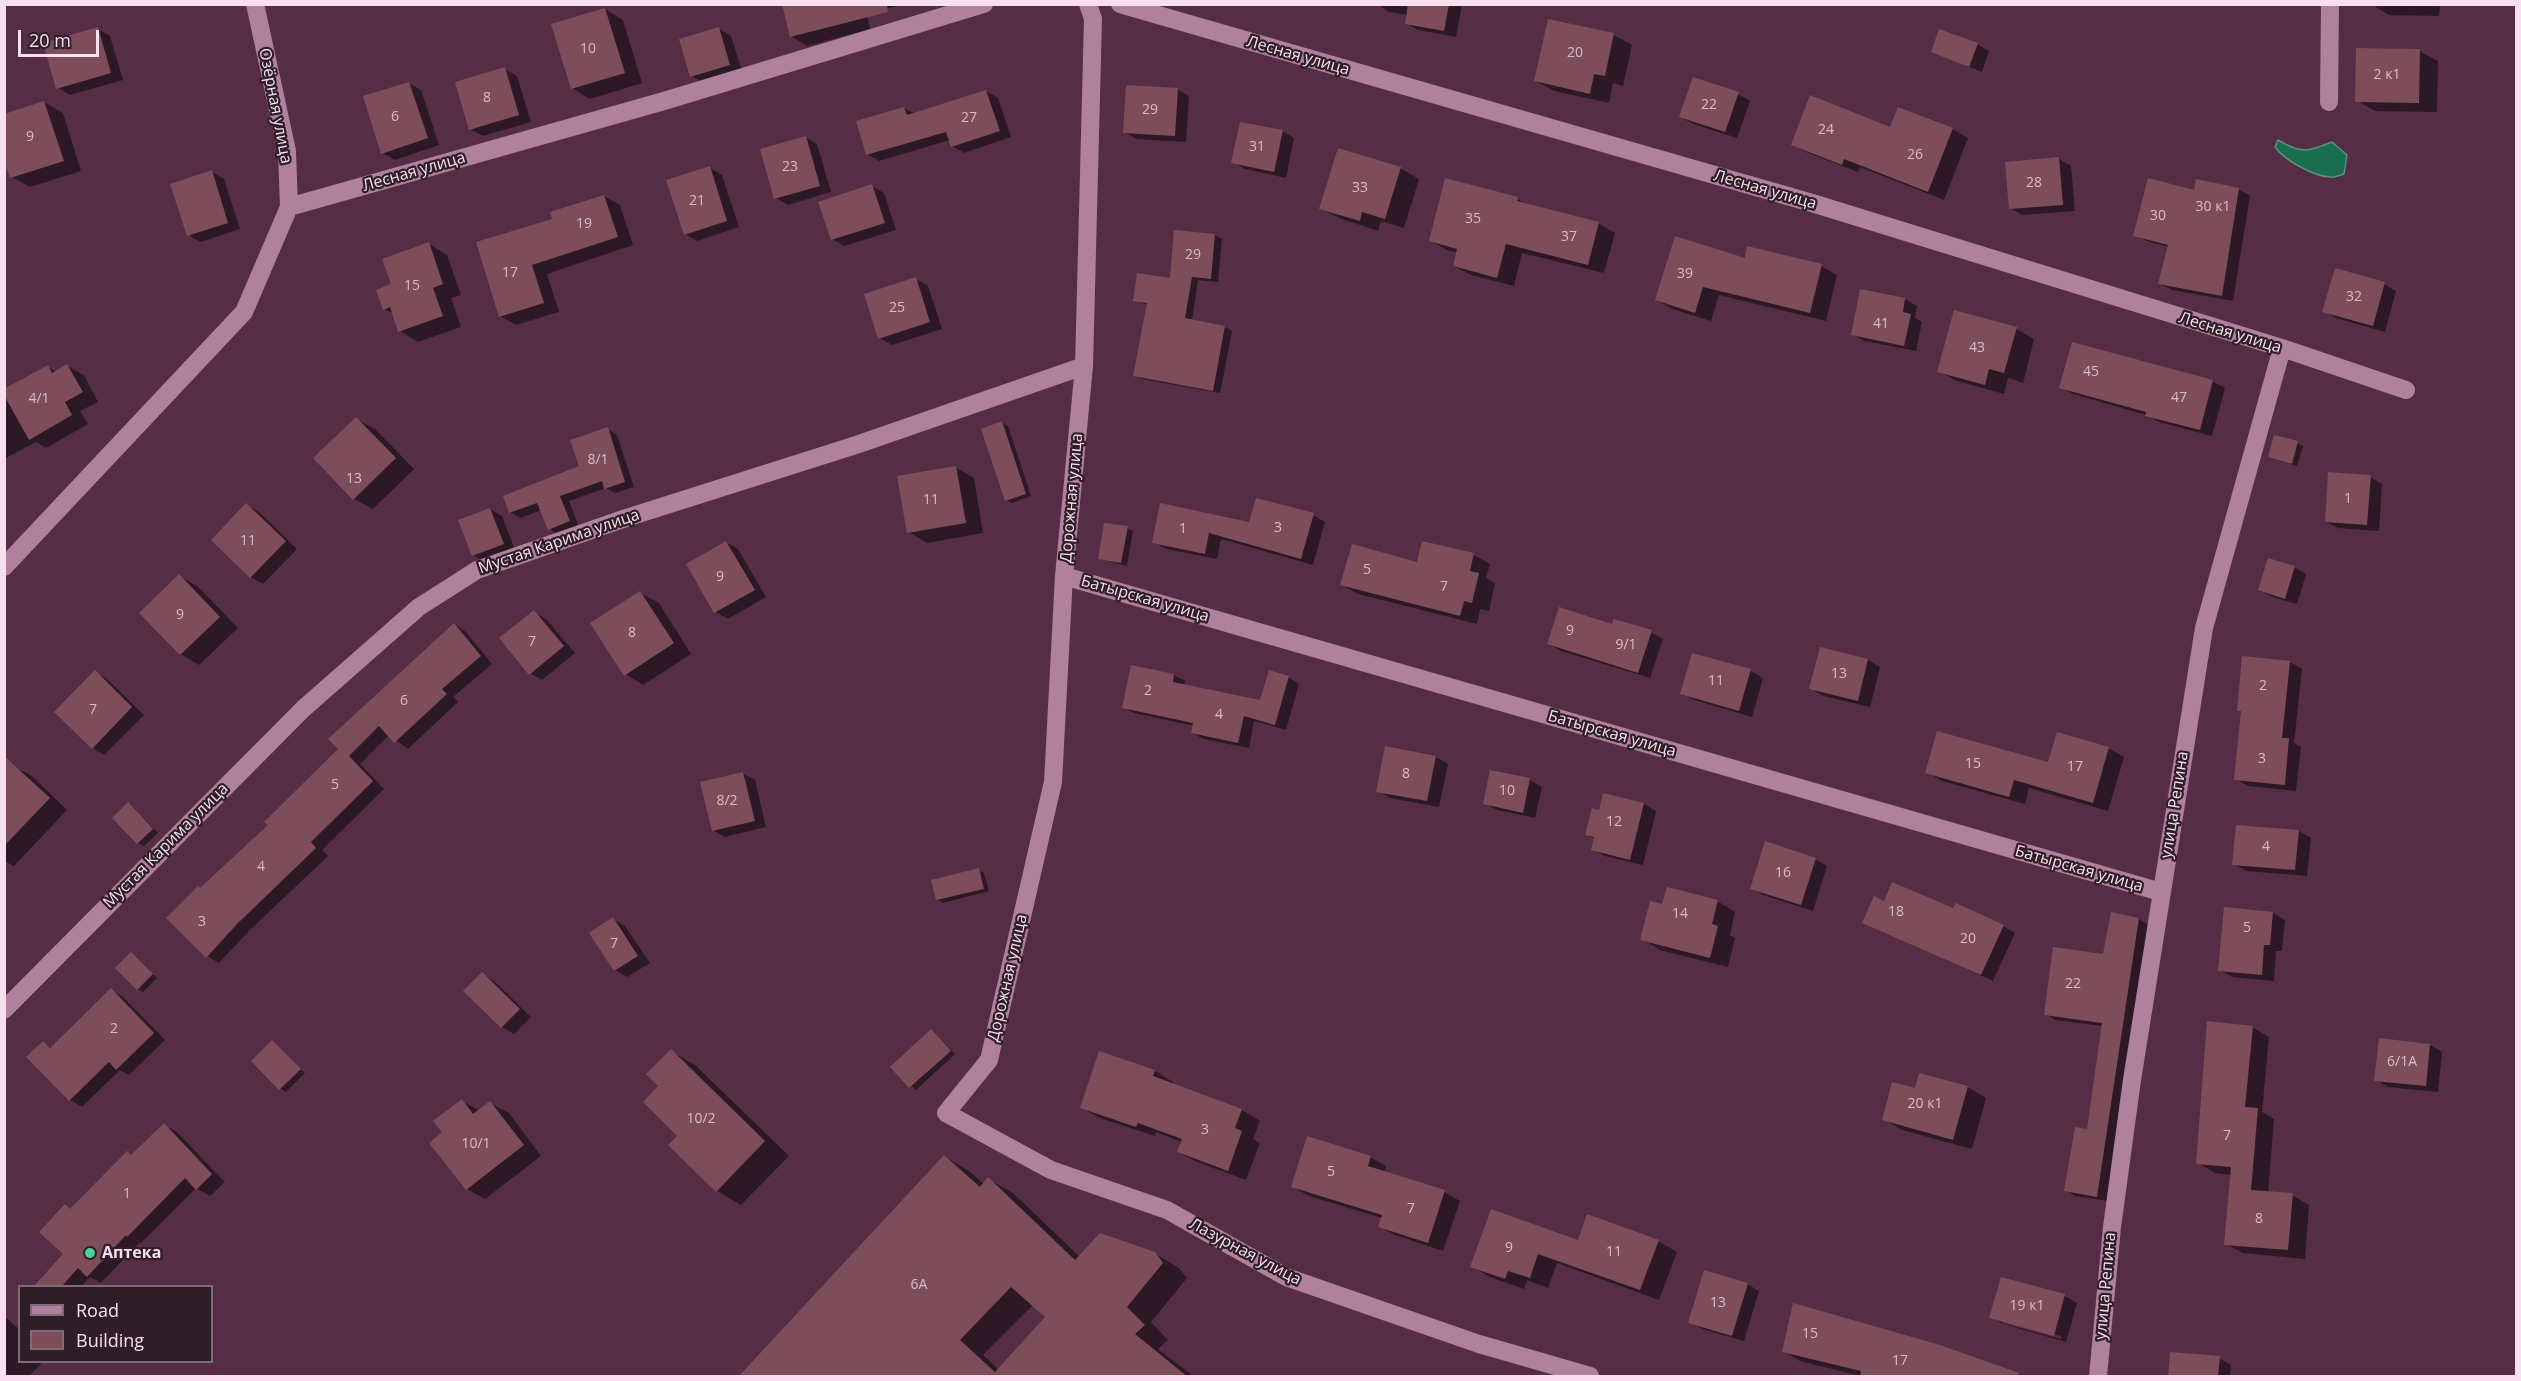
<!DOCTYPE html>
<html>
<head>
<meta charset="utf-8">
<style>
	body { margin:0 }
	#map { position:relative; width:2521px; height:1381px; overflow:hidden; background:#552e46; font-family:"Open Sans",sans-serif }
	canvas { display:block }
	.frame { position:absolute; inset:0; border:6px solid #f9e0ee; pointer-events:none }
	.legend { position:absolute; left:18px; top:1285px; width:195px; height:78px; box-sizing:border-box; background:#2f1d28; border:2px solid #806b77; margin:0; padding:8px 10px; list-style:none; font-size:18px; color:#f9e0ee }
	.legend li { display:flex; align-items:center; gap:12px; height:30px }
	.legend b { width:30px; border:2px solid #806b77 }
	.scale { position:absolute; left:18px; top:30px; width:81px; height:27px; box-sizing:border-box; border:3px solid #f9e0ee; border-top:0; padding-left:8px; font-size:18px; line-height:21px; white-space:nowrap; color:#f9e0ee; -webkit-text-stroke:4px #2f1d28; paint-order:stroke }
</style>
</head>
<body>
<div id="map">
<canvas width="2521" height="1381"></canvas>
<div class="frame"></div>
<ul class="legend">
<li><b style="height:8px;background:#b0819c"></b>Road</li>
<li><b style="height:16px;background:#7e4d5a"></b>Building</li>
</ul>
<div class="scale">20 m</div>
</div>
<script>
const ctx = document.querySelector('canvas').getContext('2d');
ctx.lineJoin = 'round';
function fill(path, color) {
  ctx.fillStyle = color;
  ctx.fill(path, 'evenodd');
}
function strokePath(path, color, width, dash) {
  ctx.strokeStyle = color;
  ctx.lineWidth = width;
  ctx.lineCap = dash ? 'butt' : 'round';
  ctx.setLineDash(dash || []);
  ctx.stroke(path);
}
function drawText(font, color, halo, rows, align = 'center') {
  ctx.font = font + ' "Open Sans",sans-serif';
  ctx.lineWidth = 4.5;
  ctx.setLineDash([]);
  ctx.textBaseline = 'middle';
  ctx.strokeStyle = halo;
  ctx.fillStyle = color;
  for (const [text, x, y, turn = 0] of rows) {
    ctx.save();
    ctx.translate(x, y);
    ctx.rotate((+turn || 0) * Math.PI / 180);
    ctx.textAlign = isNaN(turn) ? turn : align;
    if (halo) ctx.strokeText(text, 0, 0);
    ctx.fillText(text, 0, 0);
    ctx.restore();
  }
}
const water = new Path2D(`
	M2278,140C2301,154 2308,152 2332,142L2347,155L2344,174C2340,175 2334,178 2330,177C2313,176 2284,160 2275,147Z`);
fill(water, '#1a6d4e');
strokePath(water, '#5d907e', 1.5);
fill(new Path2D(`
	M783,4H905L867,14L870,29L807,46L791,36Z
	M1377,4H1462L1456,37L1418,30L1406,23L1408,15L1389,12Z
	M2371,4H2440L2439,16L2389,15Z
	M605,9L623,20L642,83L590,99L572,88Z
	M98,29L110,36L123,80L70,95L58,88Z
	M719,29L731,36L742,71L704,83L692,76Z
	M1614,35L1632,45L1623,86L1613,83L1609,103L1554,91L1536,81Z
	M1977,44L1989,51L1982,72L1933,52Z
	M2419,51L2438,61L2437,112L2375,111L2357,101Z
	M505,69L517,76L531,122L483,136L470,129Z
	M409,83L421,90L439,145L395,160L382,153Z
	M1177,89L1189,96L1186,142L1136,139L1124,132Z
	M986,91L998,98L1011,137L964,153L952,146L950,140L879,161L867,154L904,108L915,114Z
	M1738,94L1750,101L1737,138L1693,124L1681,117Z
	M44,102L63,113L81,171L30,187L12,177Z
	M1891,129H1952L1968,138L1944,200L1860,167L1858,172L1808,153L1792,144Z
	M1282,131L1294,138L1286,178L1245,169L1233,162Z
	M805,137L817,144L831,192L788,205L776,198Z
	M2059,159L2071,166L2075,211L2022,215L2010,208Z
	M710,168L722,175L739,227L697,241L685,234Z
	M1400,168L1419,179L1404,228L1381,221L1378,231L1339,218L1320,208Z
	M212,172L224,179L240,229L201,242L188,235Z
	M872,186L884,193L896,230L844,246L832,239Z
	M2238,189L2250,196L2233,301L2172,290L2160,284L2169,247L2147,241L2135,235L2195,192Z
	M604,196L620,205L633,245L547,274L559,312L516,325L500,316L554,220Z
	M1517,199L1530,206L1598,223L1615,233L1604,273L1522,253L1514,286L1471,275L1454,266L1458,253L1447,250L1431,241Z
	M1215,235L1222,239L1218,282L1198,280L1192,321L1225,327L1232,331L1220,393L1142,379L1135,375L1148,305L1135,300L1171,279Z
	M429,244L447,255L461,295L451,298L461,327L418,342L400,331L394,314L384,309L393,285Z
	M1746,259L1821,266L1837,275L1826,321L1719,295L1711,321L1672,309L1657,300Z
	M916,279L928,286L942,329L892,345L880,338L865,295Z
	M2384,284L2396,291L2385,332L2336,318L2324,311Z
	M1905,299L1917,306L1915,318L1922,322L1916,351L1864,341L1852,334Z
	M2016,329L2034,339L2023,383L2008,378L2004,394L1957,381L1938,371Z
	M67,366L84,375L98,402L80,411L88,424L46,448L36,442L4,459V397L48,367L57,372Z
	M2212,381L2225,388L2212,436L2159,422L2146,415L2073,394L2061,387Z
	M356,419L375,429L414,469L373,509L354,499Z
	M1002,423L1008,426L1031,496L1012,503L1006,500Z
	M608,429L617,435L634,487L615,493L606,488L569,501L579,527L559,534L549,529L542,510L520,518L510,512L581,467Z
	M2297,443L2303,446L2297,466L2269,457Z
	M955,467L974,478L983,533L927,543L909,532Z
	M2370,477L2382,484L2379,531L2338,528L2326,522Z
	M247,505L259,512L297,549L263,584L251,577L213,540Z
	M490,509L502,516L515,550L485,562L473,555Z
	M1313,515L1325,522L1313,565L1221,539L1217,559L1166,549L1154,542L1250,523Z
	M1127,528L1133,531L1127,566L1100,559Z
	M726,542L738,549L766,597L728,619L716,612L688,564Z
	M1423,543L1474,555L1490,564L1486,578L1495,583L1489,611L1480,609L1477,624L1358,594L1342,585L1418,564Z
	M2294,567L2306,574L2297,604L2272,597L2260,590Z
	M180,576L198,587L238,628L199,665L181,654Z
	M640,593L659,603L691,654L643,685L625,674Z
	M534,612L546,619L575,653L542,680L530,673Z
	M454,624L466,632L492,664L453,697L458,702L408,749L389,735L360,764L384,789L322,850L328,856L249,931L219,963L207,956L201,889L270,825Z
	M1613,626L1651,632L1663,639L1650,678L1561,651L1549,644Z
	M1693,654L1751,671L1763,678L1752,717L1694,700L1682,693Z
	M1868,660L1880,667L1870,707L1823,696L1811,689Z
	M2290,662L2302,669L2294,743L2301,747L2296,791L2248,786L2236,779L2242,712L2238,710Z
	M95,672L107,679L144,715L104,755L92,748Z
	M1174,675L1185,681L1184,686L1261,702L1288,677L1299,684L1286,730L1254,721L1249,748L1203,739L1193,733L1194,726L1134,713L1123,707Z
	M2108,748L2124,757L2108,811L2029,788L2025,804L1942,781L1927,772L2049,764Z
	M1436,757L1448,764L1439,807L1390,798L1378,791Z
	M13,766L32,776L67,810L14,866L4,861V775Z
	M1492,771L1530,780L1542,787L1535,818L1497,810L1485,803Z
	M742,773L755,780L766,827L725,837L713,830Z
	M128,804L158,833L144,846L138,843Z
	M1644,804L1656,811L1643,865L1605,856L1593,849L1595,839L1587,834Z
	M2299,831L2311,838L2307,876L2246,871L2234,864Z
	M1815,859L1827,866L1813,911L1763,895L1751,888Z
	M978,870L984,873L989,891L943,903L937,899Z
	M1717,901L1735,912L1730,935L1735,938L1728,967L1660,950L1642,939Z
	M1884,903L1954,910L2003,926L2015,933L1993,981L1864,922Z
	M2273,913L2285,920L2282,951H2276L2274,981L2232,977L2220,970Z
	M613,919L625,926L650,963L627,977L615,970L591,934Z
	M2139,919L2148,925L2107,1201L2075,1196L2066,1190L2088,1131L2103,1026L2055,1020L2046,1014Z
	M131,954L157,978L143,992L138,989Z
	M482,974L494,981L531,1017L514,1034L502,1027Z
	M111,990L123,997L165,1040L129,1075L120,1070L82,1107L70,1100L43,1043L52,1048Z
	M2252,1027L2269,1037L2262,1112L2274,1119L2268,1193L2292,1195L2309,1205L2305,1259L2243,1253L2226,1244L2232,1175L2215,1173L2198,1163Z
	M931,1031L955,1054L916,1090L892,1067Z
	M272,1042L305,1073L286,1092L280,1088Z
	M2430,1045L2442,1052L2438,1092L2388,1087L2376,1080Z
	M671,1051L695,1065L789,1156L741,1205L717,1191L679,1136L660,1086Z
	M1100,1052L1155,1071L1173,1082L1172,1085L1242,1110L1260,1121L1253,1139L1260,1143L1246,1180L1197,1162L1178,1152L1182,1142L1156,1132L1155,1136L1100,1118L1081,1107Z
	M1921,1074L1968,1087L1986,1098L1972,1149L1902,1130L1884,1119L1916,1090Z
	M462,1101L480,1111L490,1103L509,1113L541,1156L485,1199L467,1189L445,1132Z
	M164,1125L177,1132L225,1182L210,1196L196,1188L141,1243L140,1242L101,1283L90,1277L82,1286H39L66,1254L65,1206L71,1210L128,1153L132,1156Z
	M944,1156L969,1171L984,1184L988,1179L1013,1193L1080,1257L1154,1253L1179,1268L1187,1278L1151,1322L1168,1340L1158,1349L1193,1376H740ZM1033,1305L1047,1317L999,1370L983,1355Z
	M1370,1157L1386,1166L1384,1172L1444,1192L1460,1201L1443,1251L1395,1235L1379,1226L1382,1218L1309,1196L1293,1187Z
	M1658,1241L1677,1252L1659,1300L1557,1263L1548,1288L1527,1280L1524,1289L1490,1277L1472,1266L1579,1242Z
	M2002,1279L2065,1296L2077,1303L2066,1342L2003,1324L1991,1317ZM2002,1320L2061,1336V1339L2002,1323Z
	M1747,1284L1759,1291L1744,1341L1702,1329L1690,1322Z
	M4,1316L20,1330V1362H43L29,1376H4Z
	M1940,1347L2025,1376H1861L1800,1361L1783,1351Z
	M2219,1358L2231,1365L2230,1376H2170Z`), '#0007');
fill(new Path2D(`
	M782,4H887L888,12L790,37Z
	M1408,4H1449L1444,31L1405,24Z
	M605,8L625,73L571,89L551,24Z
	M1548,19L1614,33L1605,76L1594,74L1590,94L1534,81Z
	M98,27L111,73L56,89L43,43Z
	M719,27L730,65L690,77L679,39Z
	M1939,29L1978,43L1969,67L1931,52Z
	M2356,48L2420,49L2419,103L2355,102Z
	M505,67L519,115L469,130L455,82Z
	M1693,77L1739,92L1725,132L1679,117Z
	M409,82L428,138L381,154L363,96Z
	M1126,85L1178,88L1175,136L1123,133Z
	M986,90L1000,131L951,147L946,132L866,155L856,121L904,107L907,115Z
	M1810,95L1890,127L1898,107L1953,128L1928,192L1844,159L1842,165L1791,145Z
	M44,101L64,161L10,178L4,160V114Z
	M1240,122L1283,130L1274,172L1231,163Z
	M806,136L820,186L774,199L760,149Z
	M1338,148L1401,167L1385,219L1362,212L1360,221L1319,209Z
	M2059,157L2063,205L2009,209L2005,162Z
	M710,166L727,221L684,235L666,180Z
	M212,170L228,223L187,236L170,184Z
	M1445,178L1518,197L1517,201L1599,222L1588,265L1506,244L1497,278L1453,266L1457,249L1429,241Z
	M2148,178L2194,190L2196,179L2239,188L2222,296L2158,284L2168,245L2133,236Z
	M872,184L885,223L831,240L818,202Z
	M604,195L618,237L532,265L544,303L499,317L476,242L552,219L550,212Z
	M1174,230L1215,234L1211,279L1192,277L1185,318L1225,326L1213,391L1133,376L1147,303L1133,301L1137,273L1170,278Z
	M1675,236L1745,258L1747,246L1822,264L1810,313L1703,287L1695,313L1655,300Z
	M429,242L443,284L433,288L443,316L398,332L390,307L383,310L376,290L391,284L382,259Z
	M2335,268L2385,282L2373,326L2322,312Z
	M916,277L930,322L878,339L864,294Z
	M1860,289L1905,298L1903,312L1911,314L1904,346L1851,335Z
	M1954,310L2017,327L2004,373L1989,369L1985,385L1937,372Z
	M2072,342L2213,380L2200,430L2145,416L2146,412L2059,388Z
	M67,364L83,392L65,402L72,415L29,440L4,395V389L48,365L52,373Z
	M356,417L396,458L353,500L313,458Z
	M1002,421L1026,494L1005,501L981,429Z
	M608,427L625,482L604,489L602,481L560,496L570,521L548,530L537,503L509,513L503,496L579,466L570,440Z
	M2274,435L2298,441L2292,464L2268,457Z
	M956,466L966,523L907,533L897,476Z
	M2328,472L2371,475L2367,525L2325,522Z
	M1256,498L1314,513L1301,559L1209,533L1205,554L1152,543L1160,503L1249,522Z
	M246,503L286,541L250,578L211,540Z
	M490,508L504,544L472,556L458,520Z
	M1104,523L1128,526L1121,563L1098,559Z
	M726,541L755,590L714,613L686,564Z
	M1422,541L1474,553L1470,571L1479,573L1472,603L1464,601L1460,616L1340,585L1352,544L1417,562Z
	M2268,558L2295,566L2285,599L2258,590Z
	M179,574L220,617L180,655L139,613Z
	M640,591L674,643L624,676L590,623Z
	M1559,607L1612,624L1614,619L1652,630L1638,673L1547,644Z
	M534,610L564,646L529,675L499,638Z
	M454,623L481,656L442,689L447,694L394,743L379,726L349,756L373,781L311,842L316,848L237,924L206,958L166,918L198,886L200,888L268,825L264,822L338,749L328,739Z
	M1820,647L1868,659L1858,701L1809,689Z
	M1692,653L1751,669L1739,711L1680,694Z
	M2242,656L2290,661L2282,738H2289L2285,785L2234,780L2241,711H2237Z
	M1131,665L1174,674L1173,682L1260,700L1269,670L1289,676L1275,725L1244,716L1238,743L1191,733L1193,723L1122,708Z
	M95,670L132,707L92,749L54,712Z
	M1937,731L2048,762L2057,732L2109,747L2093,803L2014,780L2009,797L1925,773Z
	M1385,746L1436,756L1427,801L1376,792Z
	M4,756L50,798L4,846Z
	M1490,770L1530,778L1523,813L1483,804Z
	M743,772L755,821L712,831L700,782Z
	M1603,793L1644,803L1630,860L1591,850L1594,837L1585,835L1592,808L1599,810Z
	M128,802L153,829L137,844L112,818Z
	M2236,825L2299,830L2295,870L2232,865Z
	M1765,841L1816,858L1801,905L1750,889Z
	M979,868L984,889L936,900L931,880Z
	M1892,882L1953,908L1956,903L2004,925L1981,975L1862,923L1874,896L1884,901Z
	M1667,887L1718,900L1712,924L1718,926L1710,958L1640,940L1650,901L1662,904Z
	M2224,907L2273,912L2270,945H2264L2262,975L2218,971Z
	M2111,912L2139,918L2097,1197L2064,1191L2075,1127L2087,1129L2102,1023L2044,1015L2053,947L2103,954Z
	M613,917L638,956L614,971L589,933Z
	M131,952L153,974L137,990L115,968Z
	M482,972L520,1009L501,1028L463,991Z
	M111,988L154,1033L116,1070L109,1062L69,1101L26,1057L43,1041L50,1048Z
	M2207,1021L2253,1026L2245,1107L2258,1108L2251,1190L2293,1193L2288,1250L2224,1245L2231,1167L2196,1164Z
	M931,1029L951,1051L909,1088L890,1067Z
	M2379,1038L2430,1044L2426,1086L2374,1081Z
	M272,1040L301,1069L279,1090L251,1061Z
	M671,1049L765,1141L716,1192L668,1145L677,1136L643,1102L658,1086L646,1074Z
	M1099,1051L1155,1070L1153,1076L1242,1109L1235,1128L1242,1131L1228,1171L1177,1152L1182,1139L1138,1123L1136,1127L1080,1108Z
	M1919,1073L1968,1086L1953,1140L1882,1120L1892,1082L1915,1088Z
	M462,1099L473,1114L490,1101L524,1145L466,1190L429,1143L442,1132L433,1121Z
	M164,1123L212,1174L196,1190L185,1178L127,1237L126,1235L87,1277L78,1268L61,1287H37L35,1285L63,1254L39,1232L65,1204L70,1209L127,1151L131,1155Z
	M1307,1136L1371,1156L1368,1166L1445,1190L1428,1243L1378,1227L1382,1215L1291,1187Z
	M944,1155L980,1187L988,1177L1075,1260L1100,1233L1155,1252L1163,1263L1127,1307L1145,1325L1135,1334L1188,1377H738ZM1011,1287L1045,1317L995,1372L960,1340Z
	M1491,1209L1578,1240L1587,1214L1659,1240L1640,1290L1538,1254L1530,1278L1508,1271L1505,1279L1470,1267Z
	M1704,1270L1748,1283L1732,1336L1688,1323Z
	M2001,1277L2065,1294L2054,1336L1989,1318Z
	M1793,1303L1940,1345L2019,1373L2018,1377H1860L1861,1371L1782,1352Z
	M2170,1352L2220,1356L2218,1377H2168Z`), '#7e4d5a');
strokePath(new Path2D(`
	M255,4L287,151L289,207
	M1088,4L1093,19L1084,366L1064,576L1053,782L989,1060L946,1113L1051,1170L1167,1210L1286,1277L1479,1344L1590,1376
	M1120,4L1812,203L2282,348L2406,390
	M2329,102L2330,4
	M4,567L244,312L289,207L664,101L984,4
	M1064,576L2161,892
	M4,1010L303,709L419,607L477,570L626,518L856,445L1084,366
	M2098,1376L2112,1227L2132,1080L2204,628L2282,348`), '#b0819c', 18);
for (const [x, y, r, color] of [
	[90,1253,6,"#48d49d"]
]) {
  const dot = new Path2D();
  dot.arc(x, y, r, 0, 2 * Math.PI);
  ctx.fillStyle = color;
  ctx.fill(dot);
  strokePath(dot, '#2f1d28', 2);
}
drawText('14px', '#dabbc9', null, [
	["10",588,49],
	["20",1575,53],
	["2 к1",2387,75],
	["8",487,98],
	["22",1709,105],
	["29",1150,110],
	["6",395,117],
	["27",969,118],
	["24",1826,130],
	["9",30,137],
	["31",1257,147],
	["26",1915,155],
	["23",790,167],
	["28",2034,183],
	["33",1360,188],
	["21",697,201],
	["30 к1",2213,207],
	["30",2158,216],
	["35",1473,219],
	["19",584,224],
	["37",1569,237],
	["29",1193,255],
	["17",510,273],
	["39",1685,274],
	["15",412,286],
	["32",2354,297],
	["25",897,308],
	["41",1881,324],
	["43",1977,348],
	["45",2091,372],
	["47",2179,398],
	["4/1",39,399],
	["8/1",598,460],
	["13",354,479],
	["1",2348,499],
	["11",931,500],
	["3",1278,528],
	["1",1183,529],
	["11",248,541],
	["5",1367,570],
	["9",720,577],
	["7",1444,587],
	["9",180,615],
	["9",1570,631],
	["8",632,633],
	["7",532,642],
	["9/1",1626,645],
	["13",1839,674],
	["11",1716,681],
	["2",2263,686],
	["2",1148,691],
	["6",404,701],
	["7",93,710],
	["4",1219,715],
	["3",2262,759],
	["15",1973,764],
	["17",2075,767],
	["8",1406,774],
	["5",335,785],
	["10",1507,791],
	["8/2",727,801],
	["12",1614,822],
	["4",2266,847],
	["4",261,867],
	["16",1783,873],
	["18",1896,912],
	["14",1680,914],
	["3",202,922],
	["5",2247,928],
	["20",1968,939],
	["7",614,944],
	["22",2073,984],
	["2",114,1029],
	["6/1А",2402,1062],
	["20 к1",1925,1104],
	["10/2",701,1119],
	["3",1205,1130],
	["7",2227,1136],
	["10/1",476,1144],
	["5",1331,1172],
	["1",127,1194],
	["7",1411,1209],
	["8",2259,1219],
	["9",1509,1248],
	["11",1614,1252],
	["6А",919,1285],
	["13",1718,1303],
	["19 к1",2027,1306],
	["15",1810,1334],
	["17",1900,1361]
]);
drawText('16px', '#f9e0ee', '#2f1d28', [
	["Лесная улица",1298,56,16],
	["Озёрная улица",275,106,79],
	["Лесная улица",414,172,-16],
	["Лесная улица",1765,190,16],
	["Лесная улица",2230,333,17],
	["Дорожная улица",1072,498,-85],
	["Мустая Карима улица",559,542,-19],
	["Батырская улица",1145,599,16],
	["Батырская улица",1612,734,16],
	["улица Репина",2175,805,-81],
	["Мустая Карима улица",166,846,-45],
	["Батырская улица",2079,869,16],
	["Дорожная улица",1008,978,-77],
	["Лазурная улица",1245,1252,28],
	["улица Репина",2106,1286,-85]
]);
drawText('bold 16px', '#f9e0ee', '#2f1d28', [
	["Аптека",102,1253]
], 'left');
</script>
</body>
</html>
